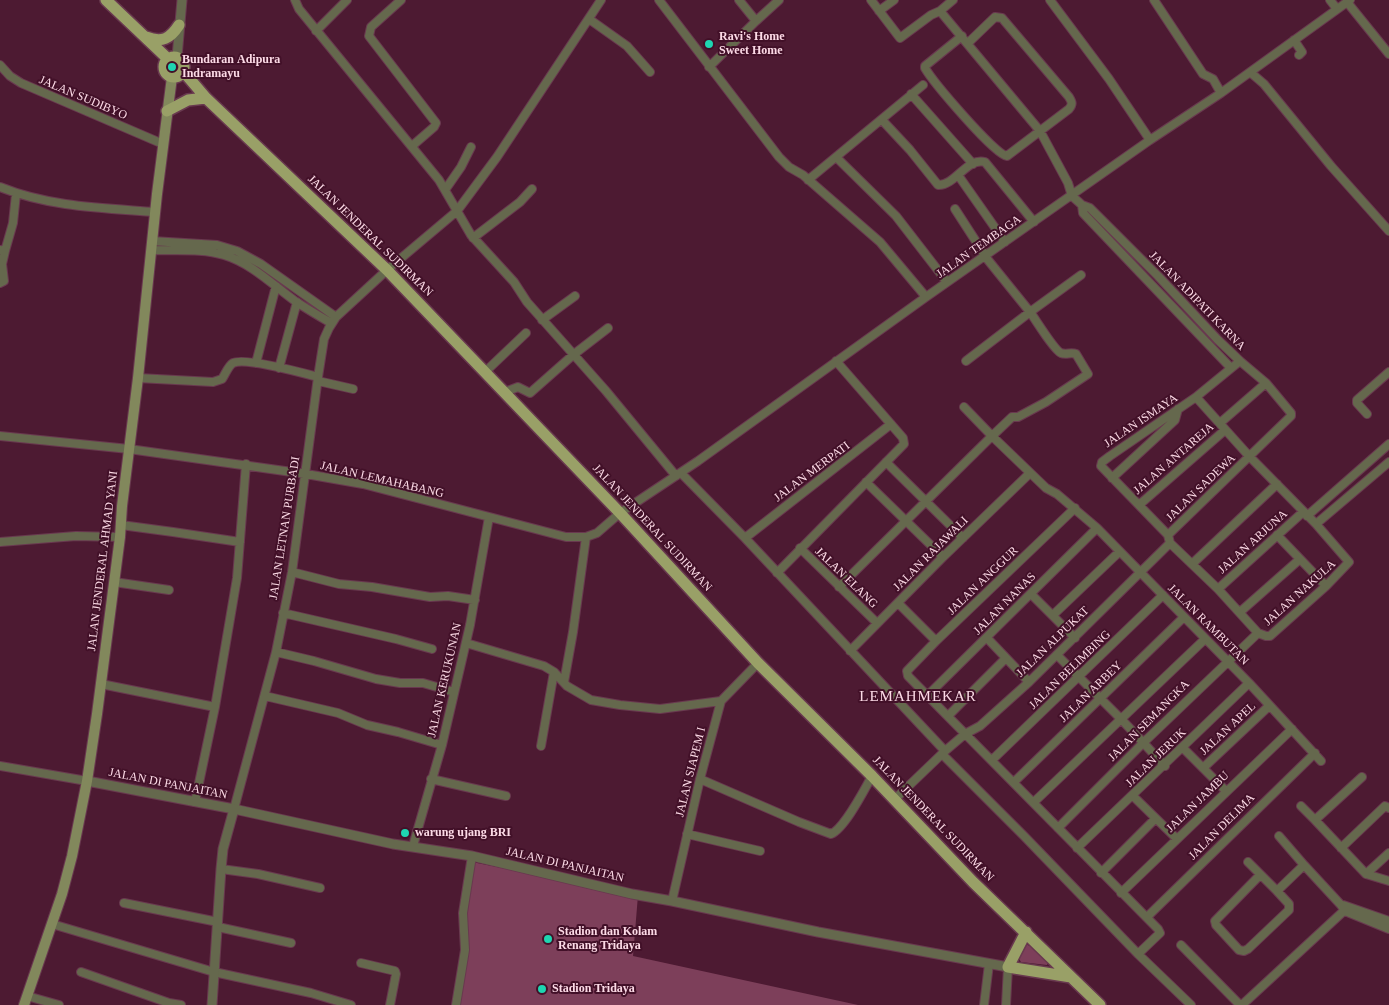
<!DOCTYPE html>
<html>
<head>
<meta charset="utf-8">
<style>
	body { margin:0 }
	canvas { display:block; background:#4d1a32 }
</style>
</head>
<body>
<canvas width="1389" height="1005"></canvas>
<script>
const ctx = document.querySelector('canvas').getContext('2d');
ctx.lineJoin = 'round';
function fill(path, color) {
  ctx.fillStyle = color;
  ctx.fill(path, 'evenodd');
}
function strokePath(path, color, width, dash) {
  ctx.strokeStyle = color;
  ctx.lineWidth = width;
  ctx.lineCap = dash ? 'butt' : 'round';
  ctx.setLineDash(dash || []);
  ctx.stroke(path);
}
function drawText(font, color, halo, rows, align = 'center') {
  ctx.font = font + ' "Times New Roman",serif';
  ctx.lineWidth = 4;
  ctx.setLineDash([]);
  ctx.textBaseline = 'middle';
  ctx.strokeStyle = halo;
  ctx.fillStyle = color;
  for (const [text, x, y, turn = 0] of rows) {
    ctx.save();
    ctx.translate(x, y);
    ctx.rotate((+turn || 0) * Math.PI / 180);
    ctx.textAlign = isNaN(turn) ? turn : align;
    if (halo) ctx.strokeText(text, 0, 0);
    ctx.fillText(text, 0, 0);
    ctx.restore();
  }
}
fill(new Path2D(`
	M467,861L638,895L633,956L858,1005H455L462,961L460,923Z
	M1025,944L1030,946L1048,963L1047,965L1021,962L1018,957Z`), '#7d3f5a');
const minor = new Path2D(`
	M295,0L299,9L439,180L471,235L514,282L527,302L606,391L676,476
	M401,0L371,27L369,36L436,123L434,127L412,146
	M659,0L779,157L789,167L803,175L880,242L926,297
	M739,0L756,21L779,0
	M871,0L900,38L931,15L940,11L1040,131L1068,183L1072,196L1082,205L1090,208L1158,276L1217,339L1240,361L1266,383L1291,413V416L1168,535
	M1050,0L1109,79L1150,140
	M1154,0L1203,74L1213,79L1221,93
	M1330,0L1337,9
	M1347,2L1389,54
	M879,11L894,0
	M940,11L953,0
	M589,19L627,46L650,72
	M316,31L347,0
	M962,36L925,66V68C933,82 995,155 1007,156L1069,109C1073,104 1072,102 1069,97L1002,18L995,17L968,43
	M1294,40L1302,52L1299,55
	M0,65L10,76L21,83L163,144
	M709,67L756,21
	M1250,72L1264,84L1331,166L1389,231
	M911,94L973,164
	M882,120L910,150L938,185C955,186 967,157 985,162L1034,222
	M836,157L896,216L947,282
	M958,175L1005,242
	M808,180L923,85
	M0,187C49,207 103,208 155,212
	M445,190L461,167L471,147
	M1082,205L1083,213L1231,368
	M955,209L988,260L1030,312L1081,275
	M473,238L520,202L532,189
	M152,241L217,245L237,251L261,264L336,317
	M151,250C175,251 202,248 224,255C251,263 273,285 295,301C307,309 319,316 331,323
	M5,251L13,223L16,194
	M0,283L4,281L2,264L5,251L0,250
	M542,320L575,296
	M256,363L276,286
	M279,368L297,302
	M485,372L526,333
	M138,378L213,382L222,379C225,375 228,366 233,363C245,357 303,373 318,377
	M318,381L353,389
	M505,392L518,387L530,393L573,355L608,328
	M1196,397L1110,456L1102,462L1101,466L1168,535L1170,543L1218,589L1258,633L1266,636H1270L1326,586L1349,562L1316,524L1249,456L1196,397L1240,361
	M964,407L992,436L1012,417H1018L1046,402L1088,374L1076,354C1071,352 1066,355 1061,353C1054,350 1036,320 1030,312L966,361
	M1367,414L1357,403V400L1389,372
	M1220,423L1266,383
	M0,436L129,449L306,474L363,484L566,537H586L597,533L620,513L698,461L926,297L1150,140L1221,93L1350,0
	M886,462L963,538
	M681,473L745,538L945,751
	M1112,478L1175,420L1178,409
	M866,482L943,557
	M1139,505L1225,430
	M1307,516L1389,444
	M1316,524L1389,462
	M121,525L173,532L240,542
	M1277,535L1326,586
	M745,538L891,424
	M0,542L76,536L120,537
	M800,548L877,623
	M1192,564L1277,484
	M292,572L339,584L372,587L430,597L448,596L475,600
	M777,573L904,444L903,438L836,361
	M114,582L169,590
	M839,587L992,436L1046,488L1057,494L1097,528L1249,683L1321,761
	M1218,589L1303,512
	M1031,594L1075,638
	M898,603L936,641
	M1240,612L1300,559
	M283,613L396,639L432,649
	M1053,615L1119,552
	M987,638L1029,682
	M466,643L544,666L554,672L567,686L591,700L620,705L660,709L721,701
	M850,651L943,557L1029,474
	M276,652L314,661L376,679L400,683H423L454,692
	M1057,655L1122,720L1165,766
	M564,682L573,632L586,537
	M101,684L215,707
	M265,696L338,713L367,725L398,732L442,745
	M927,696L1097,528
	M949,715L1006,658
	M541,746L554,672
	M1183,748L1226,791
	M942,754L1024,836L1138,954L1160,933L1158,929L908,676L907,671L936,641L1075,508
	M992,760L1163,595
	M0,766L87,781
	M1203,768L1269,706
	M1362,777L1315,820L1366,874L1389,881
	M431,779L506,796
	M700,779L799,822L831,834C845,828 864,790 872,776
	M1014,782L1184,617
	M1133,796L1177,839
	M895,799L945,751L965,734L980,726L1029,682L1170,543
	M195,802L215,707L237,578L246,464
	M1034,802L1205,639
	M1301,806L1315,820
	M234,809L276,652L292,572L318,377L324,339L329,328L336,317L387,270L457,211L497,157L601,0
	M1058,828L1143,743L1258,633
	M687,834L760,851
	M1279,836L1304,865
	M413,846L442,745L470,625L489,517
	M1077,848L1249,683
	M1341,848L1385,806L1389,808
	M1248,862L1277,891L1304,865L1341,905L1345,911L1389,929
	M221,869L258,874L320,888
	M1101,873L1155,819
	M1366,874L1389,853
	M1260,875L1215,921L1216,925L1239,950L1244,951L1248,949L1289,910V904L1277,891
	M1121,893L1292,729
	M672,901L700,779L721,701L758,663
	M124,903L218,922
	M1343,905L1389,921
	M1147,917L1315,753
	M52,924L214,972L311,993L351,1005
	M218,927L291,943
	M1181,945L1240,1005
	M1138,954L1191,1005
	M361,963L395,971L396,974L390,1005
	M81,972L169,1003L181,1005
	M27,996L59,1005
	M456,1005L465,950L463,913L472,856
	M984,1005L989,964
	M1006,1005L1008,967
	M1242,1005L1347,908`);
const tertiary = new Path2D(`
	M177,57L182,0
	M87,781L234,809L393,844L472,856L632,894L672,901L818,932L1008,967
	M212,1005L221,869L223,849L234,809`);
const secondary = new Path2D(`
	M24,1005L62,894L72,856L87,781L97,714L120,537L122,506L138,378L157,194L172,77`);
const primary = new Path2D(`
	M106,0L167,58
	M146,37C162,43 170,39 179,25
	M164 67a10 10 0 1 1 20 0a10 10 0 1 1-20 0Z
	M183,71L206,98L387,270L620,513L758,663L872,776L973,882L1100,1005
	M167,111L188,100L206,98
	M1026,932L1008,967L1071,977`);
strokePath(minor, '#69394f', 10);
strokePath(tertiary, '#69394f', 11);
strokePath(secondary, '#69394f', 12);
strokePath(primary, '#69394f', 14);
strokePath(minor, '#65684d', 8);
strokePath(tertiary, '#65684d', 9);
strokePath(secondary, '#82885c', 10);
strokePath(primary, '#99a067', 11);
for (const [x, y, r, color] of [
	[709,44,5,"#1ed5b1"],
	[172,67,5,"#1ed5b1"],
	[405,833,5,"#1ed5b1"],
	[548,939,5,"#1ed5b1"],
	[542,989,5,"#1ed5b1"]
]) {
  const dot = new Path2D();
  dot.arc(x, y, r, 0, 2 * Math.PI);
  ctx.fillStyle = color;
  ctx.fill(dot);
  strokePath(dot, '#421028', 2);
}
drawText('bold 12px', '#fcdae6', '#421028', [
	["Ravi's Home",719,37],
	["Sweet Home",719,51],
	["Bundaran Adipura",182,60],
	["Indramayu",182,74],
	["warung ujang BRI",415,833],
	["Stadion dan Kolam",558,932],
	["Renang Tridaya",558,946],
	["Stadion Tridaya",552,989]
], 'left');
drawText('12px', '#fcdae6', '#421028', [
	["JALAN SUDIBYO",83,98,23],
	["JALAN JENDERAL SUDIRMAN",370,236,44],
	["JALAN TEMBAGA",979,247,-35],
	["JALAN ADIPATI KARNA",1197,301,46],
	["JALAN ISMAYA",1141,421,-34],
	["JALAN ANTAREJA",1174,459,-41],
	["JALAN MERPATI",812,472,-37],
	["JALAN LEMAHABANG",382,480,13],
	["JALAN SADEWA",1201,488,-44],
	["JALAN LETNAN PURBADI",285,528,-81],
	["JALAN JENDERAL SUDIRMAN",652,528,47],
	["JALAN ARJUNA",1253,542,-42],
	["JALAN RAJAWALI",931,554,-45],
	["JALAN JENDERAL AHMAD YANI",103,561,-83],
	["JALAN ELANG",846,578,44],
	["JALAN ANGGUR",983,581,-44],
	["JALAN NAKULA",1300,593,-42],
	["JALAN NANAS",1005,604,-45],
	["JALAN RAMBUTAN",1208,625,45],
	["JALAN ALPUKAT",1053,642,-44],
	["JALAN BELIMBING",1070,670,-44],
	["JALAN KERUKUNAN",445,680,-77],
	["JALAN ARBEY",1091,692,-44],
	["JALAN SEMANGKA",1149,721,-45],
	["JALAN APEL",1228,729,-43],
	["JALAN JERUK",1156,758,-44],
	["JALAN SIAPEM I",691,772,-76],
	["JALAN DI PANJAITAN",168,784,11],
	["JALAN JAMBU",1198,802,-44],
	["JALAN JENDERAL SUDIRMAN",933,819,46],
	["JALAN DELIMA",1222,827,-45],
	["JALAN DI PANJAITAN",565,865,13]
]);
ctx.letterSpacing = '1px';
drawText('15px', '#fcdae6', '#421028', [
	["LEMAHMEKAR",918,697]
]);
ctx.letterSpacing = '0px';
</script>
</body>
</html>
